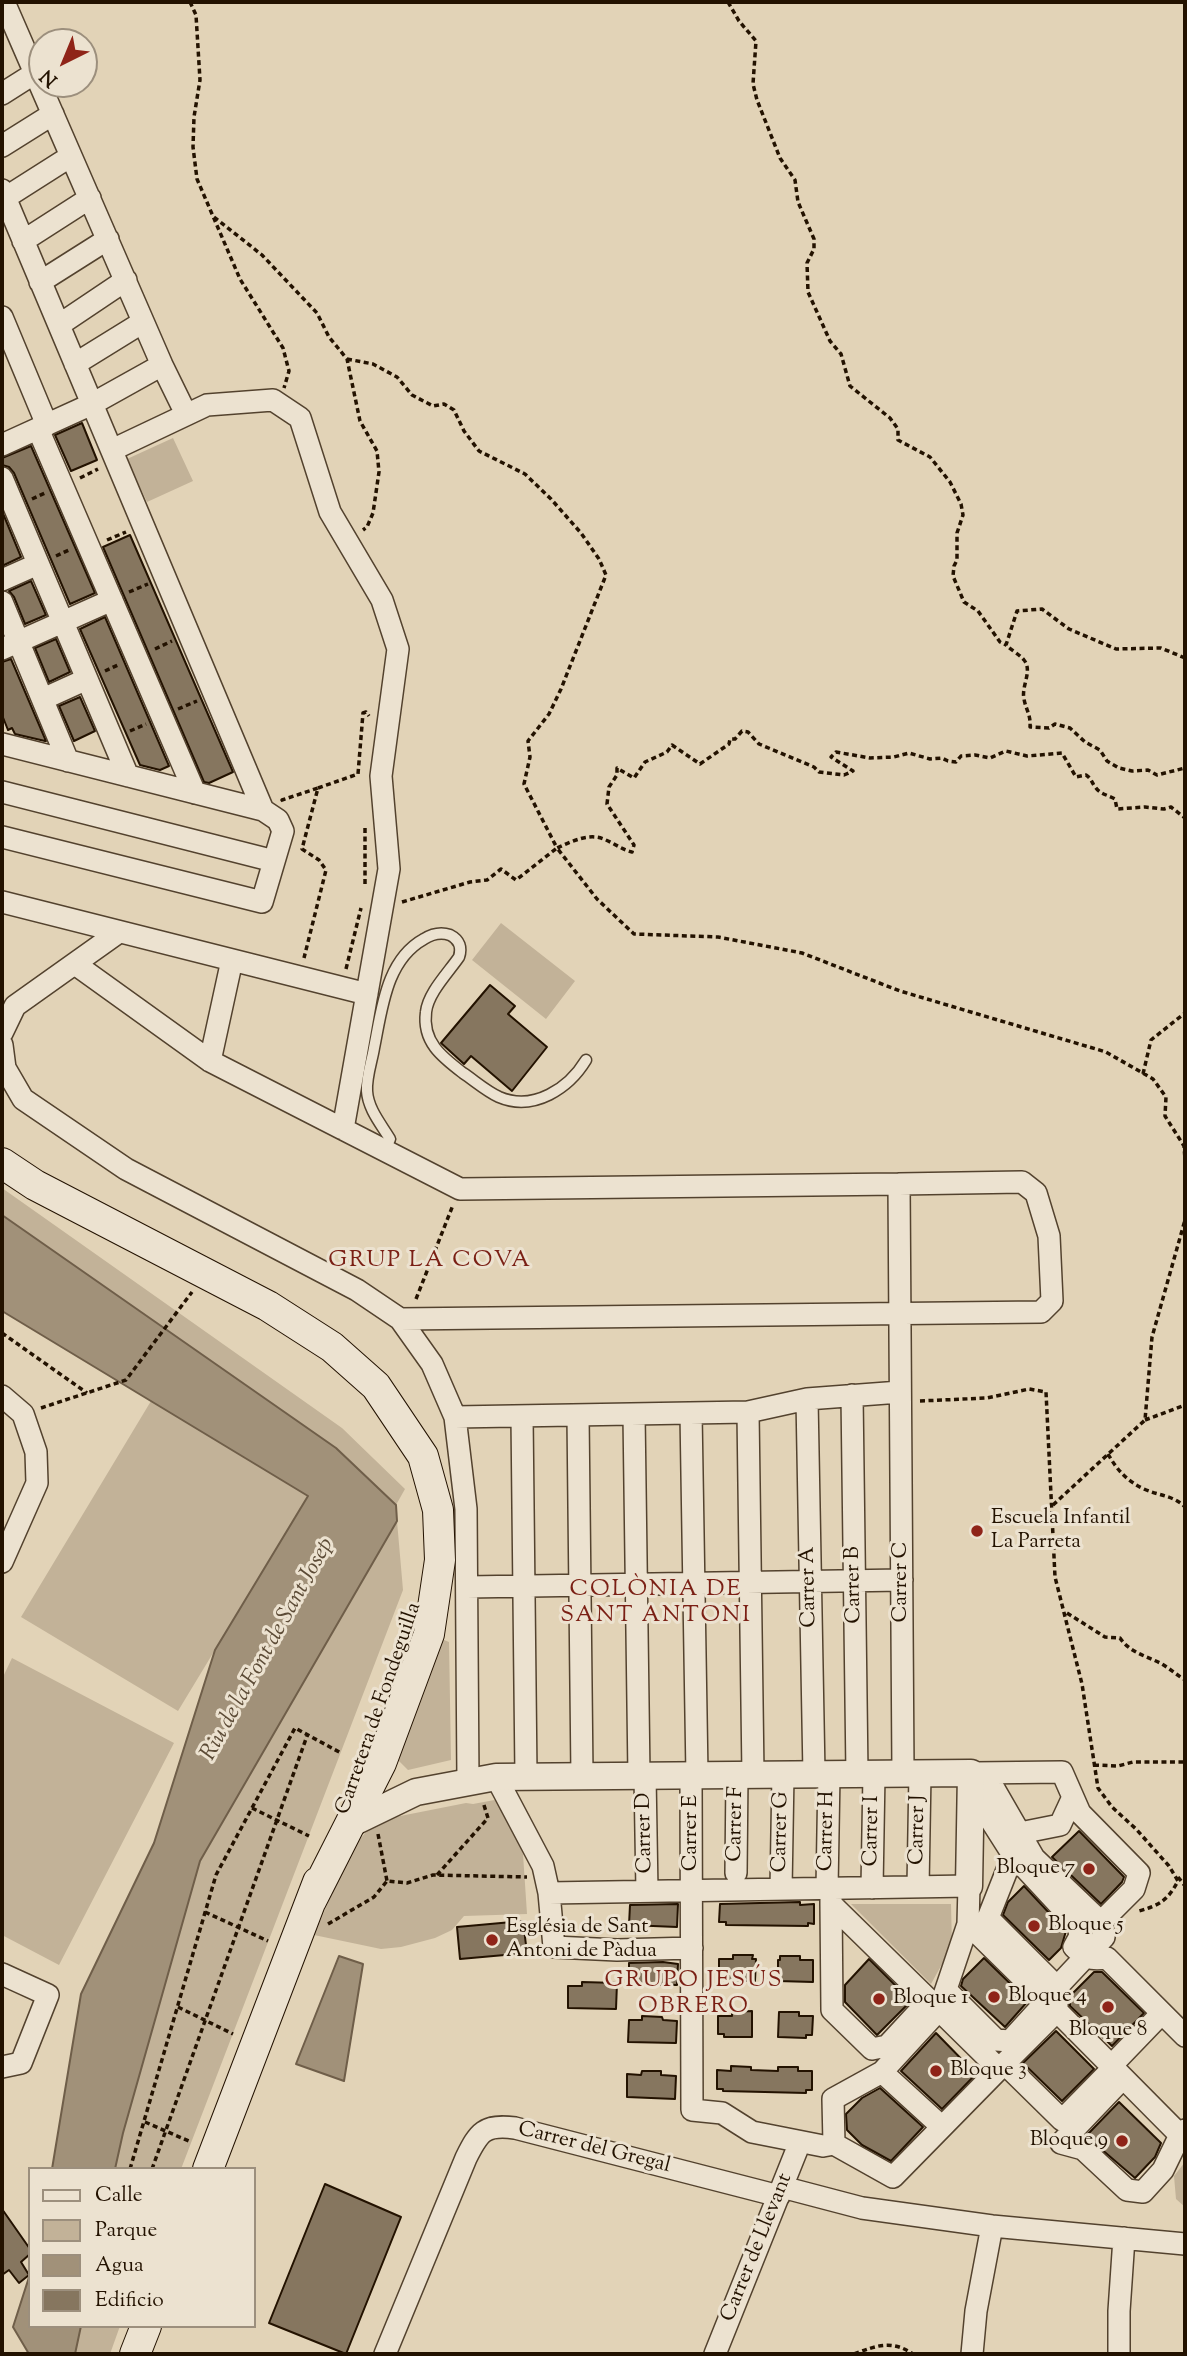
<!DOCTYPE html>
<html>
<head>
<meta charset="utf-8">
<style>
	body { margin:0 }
	#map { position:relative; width:1187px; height:2356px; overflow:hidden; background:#e2d3b7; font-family:"Sorts Mill Goudy",serif }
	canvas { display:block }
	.frame { position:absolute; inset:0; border:4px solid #231200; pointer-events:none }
	.legend { position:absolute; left:28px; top:2167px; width:228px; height:161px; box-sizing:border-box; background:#ece2d0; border:2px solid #9c8f7d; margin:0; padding:9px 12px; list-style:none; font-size:21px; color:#231200 }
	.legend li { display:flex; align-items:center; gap:14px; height:35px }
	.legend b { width:35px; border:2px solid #9c8f7d }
	.north { position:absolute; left:28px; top:28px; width:70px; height:70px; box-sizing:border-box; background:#ece2d0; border:2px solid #9c8f7d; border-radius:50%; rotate:223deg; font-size:19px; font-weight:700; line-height:28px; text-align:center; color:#231200 }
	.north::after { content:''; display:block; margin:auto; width:24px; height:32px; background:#8f2418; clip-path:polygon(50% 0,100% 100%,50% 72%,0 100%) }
</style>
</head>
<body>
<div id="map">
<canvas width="1187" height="2356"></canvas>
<div class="frame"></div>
<ul class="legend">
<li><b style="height:9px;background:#ece2d0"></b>Calle</li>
<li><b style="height:19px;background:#c2b298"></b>Parque</li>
<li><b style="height:19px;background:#a19179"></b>Agua</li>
<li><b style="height:19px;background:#86765f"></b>Edificio</li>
</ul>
<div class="north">N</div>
</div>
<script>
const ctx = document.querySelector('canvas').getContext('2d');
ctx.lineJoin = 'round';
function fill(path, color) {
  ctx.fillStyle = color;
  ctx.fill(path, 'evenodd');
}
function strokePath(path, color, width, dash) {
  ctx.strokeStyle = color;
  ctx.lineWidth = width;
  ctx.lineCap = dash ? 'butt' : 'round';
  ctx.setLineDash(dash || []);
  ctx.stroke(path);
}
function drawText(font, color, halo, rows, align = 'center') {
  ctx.font = font + ' "Sorts Mill Goudy",serif';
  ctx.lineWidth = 6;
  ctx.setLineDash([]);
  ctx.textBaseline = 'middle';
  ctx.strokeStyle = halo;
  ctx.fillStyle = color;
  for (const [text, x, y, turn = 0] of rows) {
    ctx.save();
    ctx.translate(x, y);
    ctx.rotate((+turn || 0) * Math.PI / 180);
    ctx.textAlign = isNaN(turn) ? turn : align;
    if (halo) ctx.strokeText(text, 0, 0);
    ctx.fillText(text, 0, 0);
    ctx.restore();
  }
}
fill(new Path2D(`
	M173,438L193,481L147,502L127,459Z
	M501,923L575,981L546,1019L472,960Z
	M2,1188L342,1428L405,1489L396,1505L336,1448L2,1215Z
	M151,1401L308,1496L178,1711L21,1617Z
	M397,1521L403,1590L181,2169H115L125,2124L200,1861Z
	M429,1634L449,1642L451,1760L408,1770L394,1756Z
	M12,1658L174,1743L59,1965L2,1935V1679Z
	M500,1799L523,1854L527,1914L464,1916L452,1930L435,1938L401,1947L381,1949L314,1935L351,1850L375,1821L466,1803L473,1804Z
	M851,1904H951L952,1946L931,1984Z
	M1185,2162V2207L1176,2199L1174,2176Z
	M81,2326H120L110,2354H75Z`), '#c2b298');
const water = new Path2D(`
	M2,1215L336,1448L396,1505L397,1521L200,1861L123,2133L115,2169H52L81,1994L154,1843L215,1650L308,1496L2,1311Z
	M339,1956L363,1964L344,2081L296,2064Z
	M30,2274V2326H81L75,2354H29L13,2327Z`);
fill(water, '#a19179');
strokePath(water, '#6f5e49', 2);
const building = new Path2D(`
	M82,423L97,460L71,471L55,435Z
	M31,446L95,593L70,604L14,473L9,467L2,465V458Z
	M2,511L21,557L2,566Z
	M130,535L233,772L209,783L204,782L103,547Z
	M31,581L46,615L25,624L14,597L9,591Z
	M105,617L169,766L160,770L140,765L80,629Z
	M56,639L70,672L49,682L35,648Z
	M11,659L46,741H45L15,734L12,728L8,730L2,715V662Z
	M80,697L95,731L74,741L59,706Z
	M490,985L515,1006L508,1014L547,1047L512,1091L471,1056L464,1064L441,1043Z
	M1079,1831L1124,1877L1122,1882L1101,1904L1052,1857Z
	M1024,1886L1066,1931L1061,1948L1049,1960L1003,1915L1008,1902Z
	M800,1902V1905L814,1904V1924L808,1923V1926L726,1925V1922H719L720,1904Z
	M678,1904L677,1927L629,1925L630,1905Z
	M523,1921L527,1953L460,1959L457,1927Z
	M733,1955H753L752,1959H756L755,1981H725V1978H719V1959H733Z
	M780,1956H800V1960H813V1982L778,1981V1960H780Z
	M984,1958L1028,2001L1005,2027L961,1986L963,1979Z
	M869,1959L911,2001L877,2035L845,2002V1985Z
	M663,1962L678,1964L677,1985L629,1984V1963Z
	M1094,1972H1102L1144,2013L1112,2046L1070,2006V1996Z
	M582,1982L617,1983L616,2009L568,2008V1986H582Z
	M752,2011V2037H724V2034H718V2016H732V2012Z
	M779,2012H799V2016H813L812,2035H806V2038L778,2037Z
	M642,2016L662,2017L663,2020L677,2021L676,2043L628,2042L629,2020H642Z
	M1056,2031L1094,2069L1062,2101L1023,2063Z
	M936,2033L976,2074L942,2109L901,2071Z
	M731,2066L751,2067V2070L778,2071V2067H798V2071H812V2090H806V2093L723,2091V2089H717V2070L731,2071Z
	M642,2071H661V2075L676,2076L675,2099L627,2097V2074L641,2075Z
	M880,2088L923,2127L891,2161L862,2145L847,2130L846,2114L862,2098Z
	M1119,2102L1161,2143L1155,2157L1135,2178L1086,2136Z
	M325,2184L401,2217L346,2354L269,2323Z
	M2,2209L30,2249V2254L21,2262L29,2275L19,2283L9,2270L2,2275Z`);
fill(building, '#86765f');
strokePath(building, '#231200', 2);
const service = new Path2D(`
	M385,1150L390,1139C381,1124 368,1109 367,1091C366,1077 372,1061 374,1048C382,1009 386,960 424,939C432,934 441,932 450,935C460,940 462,948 459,957C448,973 428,993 426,1012C422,1042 442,1057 463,1073C475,1081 486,1091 499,1097C534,1112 569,1088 586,1060`);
const minor = new Path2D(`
	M4,2L162,365L186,414
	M2,94L35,73
	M2,146L53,114
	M2,190L263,810
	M5,198L71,156
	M23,241L90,198
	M40,282L108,239
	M2,317L47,425
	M59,325L126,280
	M75,364L143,322
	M38,429L195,793
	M2,445L92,404L162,365
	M112,450L207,405L273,400L300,418L330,512L382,600L398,649L381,776L389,869L343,1129
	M2,478L128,776
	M2,580L38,564
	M2,602L68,761
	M2,649L112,600
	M43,699L87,679
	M2,744L263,810L278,820L283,831L262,902L2,837
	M2,792L274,861
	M2,902L367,994
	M75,964L210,1061L460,1189L899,1184L903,1773
	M2,1033L15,1006L119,932
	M2,1045L5,1068L23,1099L126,1169L357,1290L400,1319L432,1364L455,1417L466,1509L468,1782
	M210,1061L232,960
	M400,1319L1041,1312L1052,1301L1049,1236L1036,1193L1022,1182L899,1184
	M852,1395L857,1774
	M2,1396L23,1414L36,1452L37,1483L2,1562
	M807,1399L814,1774
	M748,1412L753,1775
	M691,1413L697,1775
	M634,1414L639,1776
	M578,1415L582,1776
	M522,1416L526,1776
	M455,1417L748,1412L807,1399L900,1392
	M467,1587L902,1580
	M974,1773L1062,1772L1080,1813L1139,1873L1134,1889L1101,1922
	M985,1773L1034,1858L1101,1922L1104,1937L1057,1987V2011L999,2069
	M691,1775L692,2110L722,2113L752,2132L823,2146L834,2144L893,2177L999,2069L939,2010
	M645,1776L647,1891
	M496,1777L543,1866L549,1893L554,1947L617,1950L692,1948
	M971,1789L1013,1855
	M1020,1833L1060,1825L1073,1797
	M736,1873L737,1775
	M918,1887L920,1773
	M827,1888L829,1774
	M872,1888L874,1774
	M781,1889L783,1774
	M549,1893L969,1886L968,1924L939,2010L882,2072L833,2099L834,2144
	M831,1904L927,1998L923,2007L887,2046L872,2049L832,2010L831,1904V1888
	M2,1974L48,1995L21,2063L2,2067
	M1057,1987L988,1918L1013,1855L1078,1925L1080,1936L1074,1947C1085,1959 1091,1960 1107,1958L1185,2036
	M946,1990L996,2040L1010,2041L1041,2007V1996L968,1924
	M1057,2011L1180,2135L1185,2130
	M1005,2064L1062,2120L1112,2069
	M1111,2066L1162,2013
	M882,2072L941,2126
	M1123,2078L1061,2143L1083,2149L1127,2190L1143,2192L1163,2170L1180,2135
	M782,2187L862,2208L992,2226L1185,2244
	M385,2354L466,2158C479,2132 484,2124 515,2128L779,2196
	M715,2354L800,2142
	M972,2354L976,2311L992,2226
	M1119,2354V2311L1124,2238`);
const tertiary = new Path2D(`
	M352,1823L416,1792L496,1777L971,1773L969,1886`);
const secondary = new Path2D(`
	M2,1163L35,1185L268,1306L332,1347L376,1386L423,1456L438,1510L440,1560L429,1634L381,1763L311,1901
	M208,2169L318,1882
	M135,2354L146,2326`);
strokePath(service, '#53422e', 13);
strokePath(minor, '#53422e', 24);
strokePath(tertiary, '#53422e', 29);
strokePath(secondary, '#231200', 32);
strokePath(new Path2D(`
	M190,2L196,15L200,80L194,117L193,147L197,179L240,279L283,348L289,371L284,388
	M728,2L739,21L756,41L753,84L757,100L780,158L795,180L798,202L814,239V249L807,263L808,292L830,341L841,354L850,386L890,418L898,429V440L930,457L950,482L961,504L963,515L957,533V560L954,566L953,576L964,602L978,611L1000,642L1006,645
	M214,217L262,255L317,313L329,337L347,359L360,421L377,451L379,472L373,513L367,527L363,530
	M347,359L373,364L397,377L412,395L433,406L444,404L454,410L464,431L479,451L525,474L551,499L581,533L599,559L606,575L561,689L549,714L528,741L530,757L524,784L557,848C573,841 590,832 606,840C615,844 623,850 632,852L634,845L607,804L609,787L617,775V768L634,778L645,762L667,752L672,745L700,764L729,744L730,739H735L742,731L748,732L759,744L814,767L819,772L844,775L853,771L831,757L836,752L870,758L894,757L909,753L930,759L942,758L948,761L956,762L961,756L975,755L990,758L1006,751L1027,756L1062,753L1076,777L1086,775C1092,779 1091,782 1096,788C1100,794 1108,795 1115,799L1117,809L1145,807L1164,809L1171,807L1185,818
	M80,478L98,469
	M32,499L47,492
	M107,540L126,532
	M56,556L71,549
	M129,592L148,584
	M155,649L172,641
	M1185,658L1161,648L1116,649L1069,629L1042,609L1017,611L1006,645C1011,650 1019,654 1024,660C1033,671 1021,686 1024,699C1026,710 1031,715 1030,727L1049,728L1055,724L1070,728L1085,742L1100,750L1107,761L1119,768L1132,771L1148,770L1157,775L1185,768
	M105,671L120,664
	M178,709L197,701
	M130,731L146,724
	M318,788L358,774L363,713L366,712L369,716
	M283,801L282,800L318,788L302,849L319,860L326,870L304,958
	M365,828V887
	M402,902L470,882L487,880L501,869L516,880L557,848L597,899L634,934L718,937L802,953L900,991L1106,1052L1153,1079L1166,1097L1165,1116L1184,1146L1185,1159
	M346,969L361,908
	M1143,1074L1151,1040L1185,1013
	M416,1299L453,1205
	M2,1333L87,1393
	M920,1401L987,1398L1029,1389L1046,1392L1055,1577L1082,1684L1098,1788L1112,1807L1136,1829L1169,1866L1178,1881C1168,1900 1160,1905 1139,1911
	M41,1408L126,1380L192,1292
	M1145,1420L1185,1405
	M1108,1454C1117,1470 1127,1481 1144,1489C1159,1496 1173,1495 1185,1507
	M1053,1505L1145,1420L1152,1337L1185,1220
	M1067,1613L1105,1637L1120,1638C1130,1653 1147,1656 1162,1664C1170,1669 1177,1675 1185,1680
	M1094,1765L1118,1766L1133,1762H1185
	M252,1808L309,1836
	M378,1834L387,1881
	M437,1875L488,1818L483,1802
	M1178,1877L1185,1886
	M205,1912L268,1941
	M328,1924L374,1897L387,1881L407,1883L433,1875L527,1877
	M178,2007L233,2034
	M145,2122L191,2142
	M130,2169L216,1875L295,1728L341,1753
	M152,2169L307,1736
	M854,2354C876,2346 891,2339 913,2354`), '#231200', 3.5, [5, 3.5]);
strokePath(service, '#ece2d0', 10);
strokePath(minor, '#ece2d0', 21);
strokePath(tertiary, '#ece2d0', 26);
strokePath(secondary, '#ece2d0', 30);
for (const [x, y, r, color] of [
	[977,1531,7,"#8f2418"],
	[1089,1869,7,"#8f2418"],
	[1034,1926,7,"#8f2418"],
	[492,1940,7,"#8f2418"],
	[994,1997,7,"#8f2418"],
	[879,1999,7,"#8f2418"],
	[1108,2007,7,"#8f2418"],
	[936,2071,7,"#8f2418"],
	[1122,2141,7,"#8f2418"]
]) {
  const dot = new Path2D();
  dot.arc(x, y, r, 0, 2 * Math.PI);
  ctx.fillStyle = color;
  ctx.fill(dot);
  strokePath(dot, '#ece2d0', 2.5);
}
drawText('21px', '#231200', '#ece2d0', [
	["Escuela Infantil",991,1519],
	["La Parreta",991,1543],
	["Bloque 7",1075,1869,"right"],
	["Bloque 5",1048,1926],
	["Església de Sant",506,1928],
	["Antoni de Pàdua",506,1952],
	["Bloque 4",1008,1997],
	["Bloque 1",893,1999],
	["Bloque 8",1108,2031,"center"],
	["Bloque 3",950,2071],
	["Bloque 9",1108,2141,"right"]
], 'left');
drawText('21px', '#231200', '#ece2d0', [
	["Carrer C",902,1582,-90],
	["Carrer B",855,1585,-91],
	["Carrer A",810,1587,-91],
	["Carretera de Fondeguilla",380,1709,-71],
	["Carrer F",737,1824,-89],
	["Carrer J",919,1830,-89],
	["Carrer H",828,1831,-89],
	["Carrer I",873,1831,-89],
	["Carrer G",782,1832,-89],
	["Carrer D",646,1833,-91],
	["Carrer E",692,1833,-90],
	["Carrer del Gregal",594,2149,14],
	["Carrer de Llevant",758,2248,-68]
]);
ctx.letterSpacing = '2px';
drawText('23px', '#7a1f14', '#ece2d0', [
	["GRUP LA COVA",430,1262],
	["COLÒNIA DE",656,1591],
	["SANT ANTONI",656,1617],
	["GRUPO JESÚS",694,1982],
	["OBRERO",694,2008]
]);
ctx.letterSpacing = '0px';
drawText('italic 23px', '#5c4b36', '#ece2d0', [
	["Riu de la Font de Sant Josep",269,1650,-61]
]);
</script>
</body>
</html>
